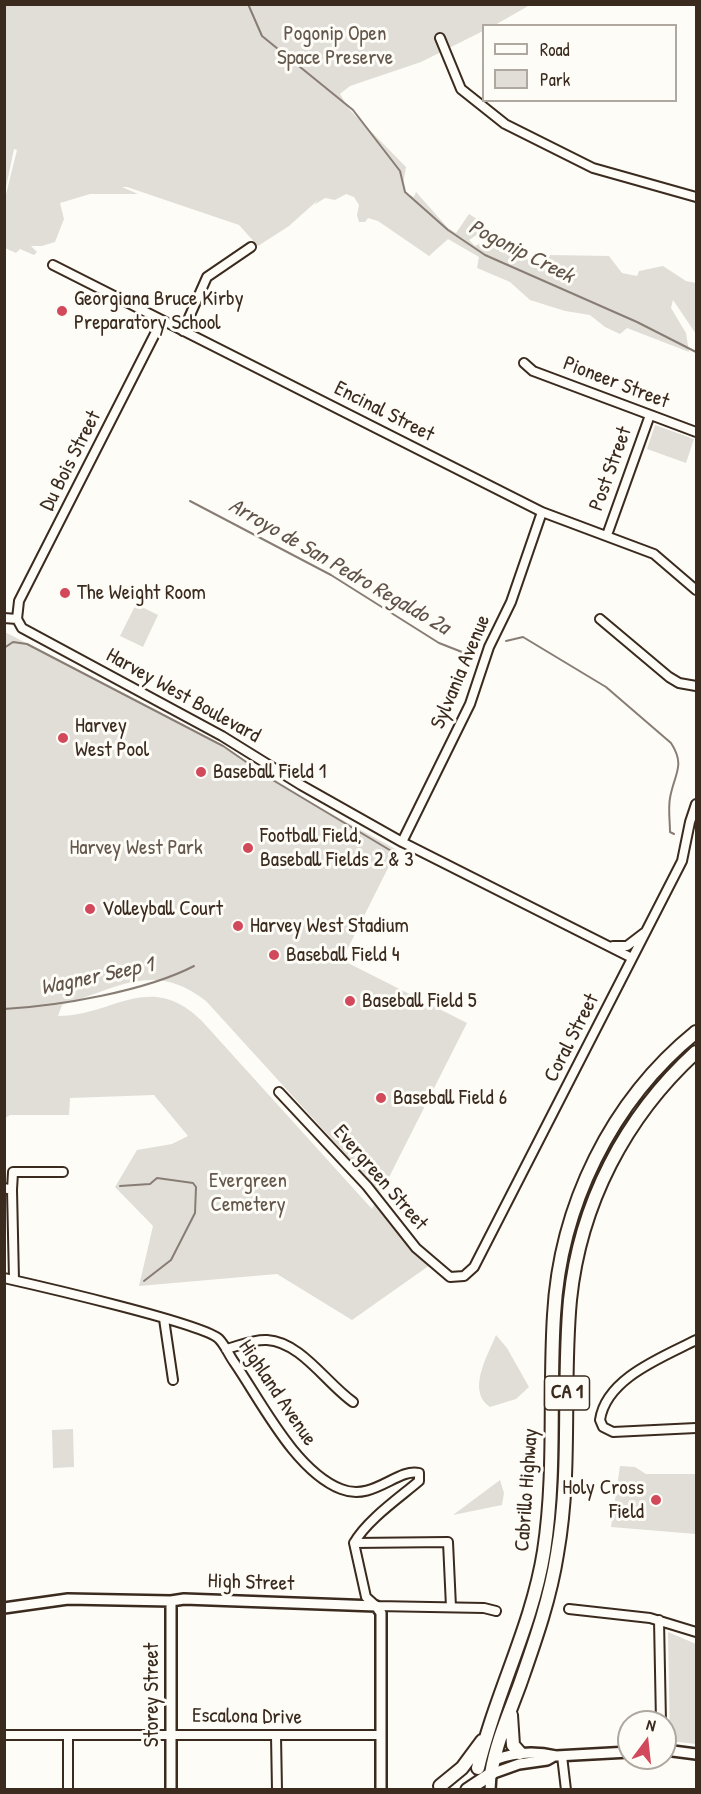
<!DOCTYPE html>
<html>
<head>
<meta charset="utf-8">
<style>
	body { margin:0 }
	#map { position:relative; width:701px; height:1794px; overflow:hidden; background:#fdfcf7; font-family:"Patrick Hand",sans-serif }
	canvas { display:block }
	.frame { position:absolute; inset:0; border:6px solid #3b2a1e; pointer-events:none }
	.legend { position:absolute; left:482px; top:24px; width:195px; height:78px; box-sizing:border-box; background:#fdfcf7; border:2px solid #afa8a0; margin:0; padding:8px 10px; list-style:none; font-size:18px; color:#3b2a1e }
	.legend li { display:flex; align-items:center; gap:12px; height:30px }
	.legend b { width:30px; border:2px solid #afa8a0 }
	.north { position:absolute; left:617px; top:1710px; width:60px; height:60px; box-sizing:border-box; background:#fdfcf7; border:2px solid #afa8a0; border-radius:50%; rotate:15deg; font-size:16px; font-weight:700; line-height:24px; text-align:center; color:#3b2a1e }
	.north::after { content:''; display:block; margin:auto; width:21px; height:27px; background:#d1495b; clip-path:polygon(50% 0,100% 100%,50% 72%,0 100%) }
</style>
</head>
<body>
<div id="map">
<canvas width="701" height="1794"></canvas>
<div class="frame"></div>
<ul class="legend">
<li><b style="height:8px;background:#fdfcf7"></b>Road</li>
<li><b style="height:16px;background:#e1ded7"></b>Park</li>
</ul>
<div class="north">N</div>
</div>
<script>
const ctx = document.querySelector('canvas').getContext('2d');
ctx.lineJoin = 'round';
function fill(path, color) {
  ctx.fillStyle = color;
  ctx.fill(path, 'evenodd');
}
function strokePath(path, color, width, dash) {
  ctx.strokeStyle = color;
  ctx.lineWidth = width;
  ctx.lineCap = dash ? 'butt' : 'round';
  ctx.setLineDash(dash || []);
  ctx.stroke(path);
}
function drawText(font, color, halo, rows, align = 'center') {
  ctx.font = font + ' "Patrick Hand",sans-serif';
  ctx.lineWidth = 6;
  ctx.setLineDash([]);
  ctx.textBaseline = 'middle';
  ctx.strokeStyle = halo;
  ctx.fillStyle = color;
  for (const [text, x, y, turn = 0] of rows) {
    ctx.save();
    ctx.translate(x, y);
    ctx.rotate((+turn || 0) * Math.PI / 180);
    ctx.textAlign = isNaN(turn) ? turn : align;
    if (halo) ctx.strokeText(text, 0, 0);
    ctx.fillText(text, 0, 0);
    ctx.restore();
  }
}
fill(new Path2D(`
	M5,5H530L495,25L484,26L483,31L421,62L350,86L340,94L349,109L406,167L403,185L405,193L414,197L416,192L448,228L456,233L469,214L480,221L484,230L469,240L475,246L492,238L500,252L505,251L545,266L550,255L609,256L622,273L637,276L639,271L663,266L686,281L696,283V334L673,300L671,308L686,333L689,352L627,328L620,334L605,327L590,315L565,311L530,300L510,282L477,268L479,257L448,239L429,256L378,221L368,218L365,222H359L357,215L359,205L354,197L346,194L335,200L325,198L314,205L318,200L289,226L258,246L239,225L127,187H122L138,194H90L60,203L64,219L55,242L42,246H31L37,252L34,255L20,249L16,253L5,248V198L17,150L14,149L5,192Z
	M655,425L694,439L686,463L647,449Z
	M136,604L158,615L143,647L120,636Z
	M5,632L203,735L319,807L397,850L342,960L467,1023L381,1193L206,1001C154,960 116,989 62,1005L58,1016C113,1016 149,970 201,1020L372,1209L377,1200L430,1265L352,1320L277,1274L139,1286L153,1226L115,1187L137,1150L172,1144L188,1136L154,1095L70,1098L69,1115H10L5,1118Z
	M496,1335L507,1348L529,1387L516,1399L490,1407C466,1391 488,1355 496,1335Z
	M73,1429L74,1467L53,1468L52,1430Z
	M620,1466L635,1467L646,1474H696V1534L611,1527Z
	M500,1480L504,1493L502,1505L453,1515Z
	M668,1632L696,1644V1744L670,1741Z`), '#e1ded7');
strokePath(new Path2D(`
	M248,4L262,36L353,110L400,171L405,192L448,230L485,255L637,322L696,352
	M190,501L331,575L439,643L462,652L475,649
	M506,641L523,637L606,687L671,743C686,766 674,774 670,798C668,809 670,821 670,832L674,834
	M4,648L13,642L27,644L223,746L271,779L393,852
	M4,1009C59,1006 146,991 194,966
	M120,1186L150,1184L157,1178L193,1183L196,1187L195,1213L171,1260L144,1281`), '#887d74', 2);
const minor = new Path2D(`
	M440,38L461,89L505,124L593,168L696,197
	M53,265L542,512L654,554L696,590
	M162,320L19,601L17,619L22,628L222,736L301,785L402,842L632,958
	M183,331L207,277L251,247
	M524,363L533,371L696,432
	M607,535L650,415
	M4,618L17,619
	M600,619L669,677L679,683L696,686
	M402,842L470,704L489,647L511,602L542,512
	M613,946H627L644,933
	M279,1092L367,1186L416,1248L450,1277L464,1276L474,1267L682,861L690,822L696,804
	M4,1188L12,1190L13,1172H63
	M12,1190L14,1280
	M4,1278C35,1285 205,1324 219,1339C225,1345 229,1355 234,1362C261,1401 295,1471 341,1489C373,1502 397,1468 419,1473V1481C399,1498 367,1520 354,1543L366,1597L376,1606L484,1608L496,1611
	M164,1319L173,1380
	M696,1340C663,1357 606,1378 600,1420L603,1427L613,1432L696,1428
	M226,1349C239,1346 253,1339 267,1340C301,1342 326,1383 353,1402
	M354,1543L448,1542L451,1607
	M569,1609L650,1618L696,1632
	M659,1620L661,1722
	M4,1735H381
	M276,1736L277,1790
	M562,1756L566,1790
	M68,1790V1735`);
const major = new Path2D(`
	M171,1601V1790
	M4,1608L68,1599L171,1601L184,1599L376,1606L381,1613V1790
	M665,1750L696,1754
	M494,1760C515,1752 535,1751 556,1756L629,1752
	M490,1790L491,1774L519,1764L547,1760L554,1756`);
const highway = new Path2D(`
	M511,1715L513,1745L520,1753
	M478,1768C495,1694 532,1627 544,1551C556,1473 549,1394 554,1315C560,1206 611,1101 696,1032
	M440,1786L462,1768L482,1741
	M467,1790L491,1774C496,1743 509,1714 520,1684C535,1641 550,1599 557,1554C572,1470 562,1385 570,1300C580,1204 625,1117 696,1052`);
strokePath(minor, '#3b2a1e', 12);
strokePath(major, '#3b2a1e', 14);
strokePath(highway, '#3b2a1e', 16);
strokePath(minor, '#fdfcf7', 8);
strokePath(major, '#fdfcf7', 9);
strokePath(highway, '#fdfcf7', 12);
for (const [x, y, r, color] of [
	[62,311,6,"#d1495b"],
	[65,593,6,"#d1495b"],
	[63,738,6,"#d1495b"],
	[201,772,6,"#d1495b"],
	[248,848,6,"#d1495b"],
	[90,909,6,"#d1495b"],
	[238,926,6,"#d1495b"],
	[274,955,6,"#d1495b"],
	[350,1001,6,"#d1495b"],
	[381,1098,6,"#d1495b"],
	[656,1500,6,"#d1495b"]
]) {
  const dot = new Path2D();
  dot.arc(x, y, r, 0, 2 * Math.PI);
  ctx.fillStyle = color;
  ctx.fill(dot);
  strokePath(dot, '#fdfcf7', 2);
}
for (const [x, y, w] of [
	[567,1393,45]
]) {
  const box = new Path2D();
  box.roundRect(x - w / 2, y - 17, w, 34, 4.5);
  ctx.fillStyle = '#fdfcf7';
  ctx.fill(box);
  strokePath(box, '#3b2a1e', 1.5);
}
drawText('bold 20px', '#3b2a1e', null, [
	["CA 1",567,1393]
]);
drawText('21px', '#64574c', '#fdfcf7', [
	["Pogonip Open",335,34],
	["Space Preserve",335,58],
	["Harvey West Park",136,848],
	["Evergreen",248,1181],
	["Cemetery",248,1205]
]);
drawText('21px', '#3b2a1e', '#fdfcf7', [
	["Georgiana Bruce Kirby",74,299],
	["Preparatory School",74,323],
	["The Weight Room",77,593],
	["Harvey",75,726],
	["West Pool",75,750],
	["Baseball Field 1",213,772],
	["Football Field,",260,836],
	["Baseball Fields 2 & 3",260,860],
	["Volleyball Court",102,909],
	["Harvey West Stadium",250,926],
	["Baseball Field 4",286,955],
	["Baseball Field 5",362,1001],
	["Baseball Field 6",393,1098],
	["Holy Cross",644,1488,"right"],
	["Field",644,1512,"right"]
], 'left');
drawText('21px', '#3b2a1e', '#fdfcf7', [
	["Pioneer Street",616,383,21],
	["Encinal Street",384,412,27],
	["Du Bois Street",71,461,-63],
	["Post Street",611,469,-70],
	["Sylvania Avenue",461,672,-67],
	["Harvey West Boulevard",183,696,29],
	["Coral Street",572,1038,-63],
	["Evergreen Street",380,1178,49],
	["Highland Avenue",277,1393,56],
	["Cabrillo Highway",527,1490,-86],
	["High Street",251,1583,2],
	["Storey Street",152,1695,-90],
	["Escalona Drive",247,1717,1]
]);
drawText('italic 22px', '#615349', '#fdfcf7', [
	["Pogonip Creek",521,252,27],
	["Arroyo de San Pedro Regaldo 2a",339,567,30],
	["Wagner Seep 1",97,977,-12]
]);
</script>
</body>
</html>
